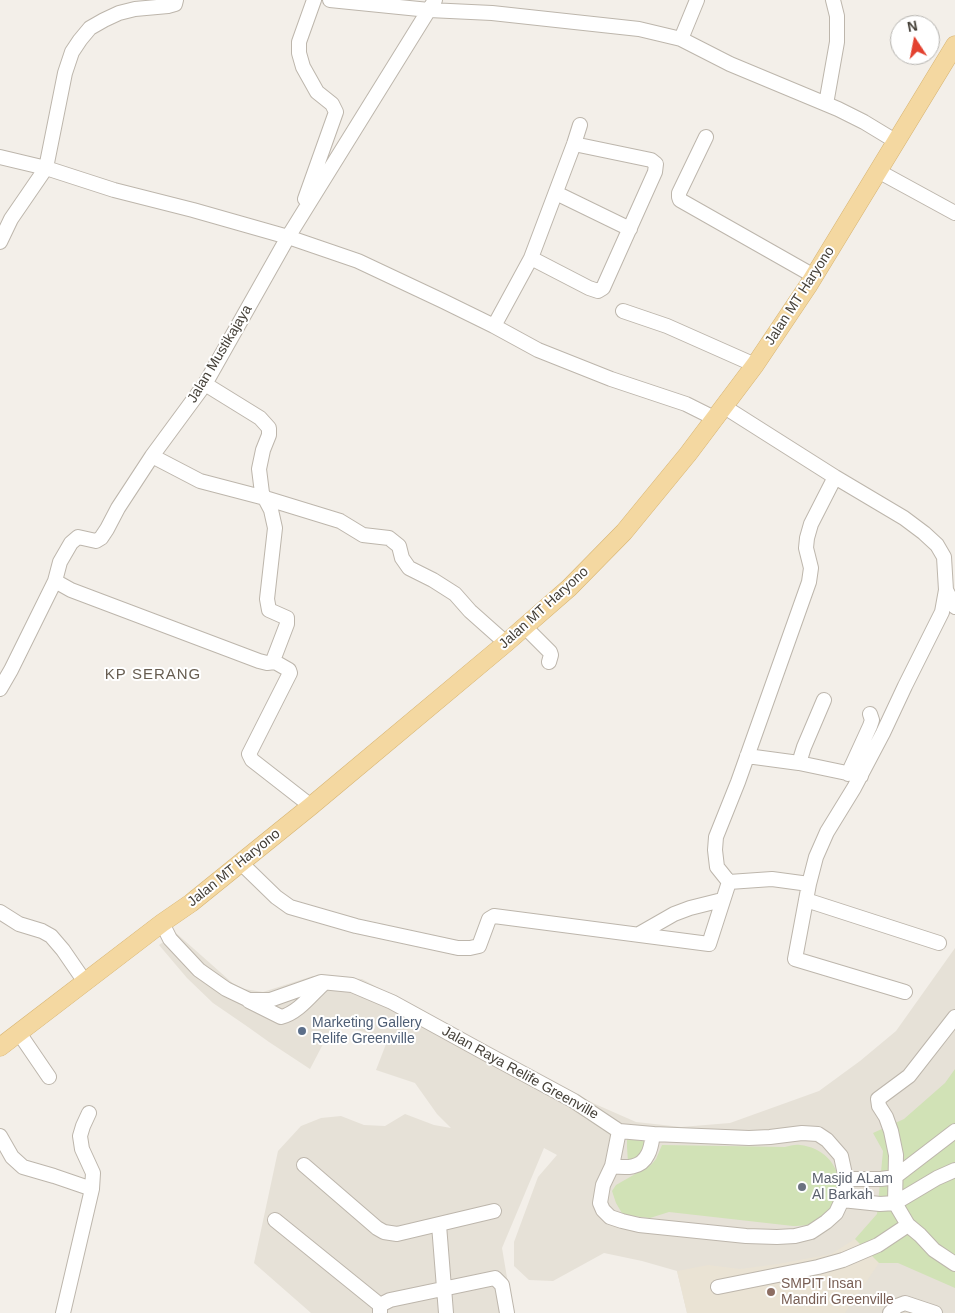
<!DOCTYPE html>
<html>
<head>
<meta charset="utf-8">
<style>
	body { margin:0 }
	#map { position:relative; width:955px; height:1313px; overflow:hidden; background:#f3efe9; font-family:Arial,sans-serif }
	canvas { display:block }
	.north { position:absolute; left:890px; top:15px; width:50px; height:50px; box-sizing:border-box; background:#fff; border:1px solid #b5b3af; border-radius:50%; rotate:349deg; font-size:14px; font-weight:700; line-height:20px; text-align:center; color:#454038 }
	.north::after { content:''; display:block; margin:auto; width:18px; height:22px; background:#e3412f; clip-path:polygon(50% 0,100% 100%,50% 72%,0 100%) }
</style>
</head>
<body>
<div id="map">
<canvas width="955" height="1313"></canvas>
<div class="north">N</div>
</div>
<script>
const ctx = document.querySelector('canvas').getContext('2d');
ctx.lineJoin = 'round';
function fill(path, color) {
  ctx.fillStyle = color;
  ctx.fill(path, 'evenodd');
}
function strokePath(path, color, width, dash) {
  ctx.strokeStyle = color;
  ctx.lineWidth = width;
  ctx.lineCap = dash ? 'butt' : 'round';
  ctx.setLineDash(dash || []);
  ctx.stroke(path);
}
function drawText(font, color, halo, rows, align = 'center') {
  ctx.font = font + ' Arial,sans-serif';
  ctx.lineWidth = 4;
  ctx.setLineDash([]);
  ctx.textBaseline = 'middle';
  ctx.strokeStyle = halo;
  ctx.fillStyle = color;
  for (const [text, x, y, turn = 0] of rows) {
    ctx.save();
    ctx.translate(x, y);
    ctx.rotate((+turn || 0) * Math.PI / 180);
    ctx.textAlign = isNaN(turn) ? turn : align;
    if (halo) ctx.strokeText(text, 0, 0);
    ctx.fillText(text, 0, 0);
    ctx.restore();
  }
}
fill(new Path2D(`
	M176,933L238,988L263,992L313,976L362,979L595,1104L636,1122L681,1127L730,1123L819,1091L860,1061L896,1031L955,948V1313H687L677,1271L642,1261L604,1253L553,1281L529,1280L514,1266V1242L538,1177L557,1155L544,1148L502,1248L513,1313H311L254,1263L278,1151L301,1126L321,1118L341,1116L364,1125L385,1126L405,1114L434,1125L451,1128L437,1114L415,1083L376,1070L388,1039L334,1023L310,1069L269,1042L248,1027L213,1003L187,978L159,945Z`), '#e6e1d7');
fill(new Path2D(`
	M855,1239L879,1263L845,1313H687L677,1271L708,1265L740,1269L778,1264L831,1254Z`), '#eae3d4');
fill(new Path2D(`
	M955,1069V1288L898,1263H879L855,1239L877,1214L883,1151L873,1133L904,1119L945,1083Z
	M631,1137L644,1140L646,1144L641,1157L628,1162L627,1147V1139Z
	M662,1145L785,1147C790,1146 795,1144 800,1145C821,1147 839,1163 839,1185C839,1190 837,1195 835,1200C832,1208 828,1216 819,1221C811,1225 802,1226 793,1226L669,1212L650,1218L623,1215L616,1203L612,1191L616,1185L651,1165L656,1159Z`), '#d1e2b6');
const minor = new Path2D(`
	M330,0L429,10L492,13L639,29L681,39L730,64L838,109L864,122L897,142
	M681,39L697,0
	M826,104L837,42V16L833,0
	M706,137L679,193V197L680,200L814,276
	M0,157L46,168L114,190L193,210L288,237L358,261L443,301L494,326L538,350L611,379L686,404L714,418
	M878,171L955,213
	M556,193L630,229
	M305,199L336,112L332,104L317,92L303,67L299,53V42L314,0
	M0,242L11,219L46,168L65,73L72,52L80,40L90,28L104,20L119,13L135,9L168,6L175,4L176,0
	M531,258L589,288L598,291L603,288L655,172L656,164L651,160L574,144
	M623,311L667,326L755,365
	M494,326L531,258L574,144L580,125
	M205,384L260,418L269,428V435L263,450L259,469L262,493L271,510L275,528L267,599L269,610L287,618V624L274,658L275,662L289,670L290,673L249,754L252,760L311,806
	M723,406L835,477L904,518L924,533L937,545L944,557L946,590L955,607
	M152,456L200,481L265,498L340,521L363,535L389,538L399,546L402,558L409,568L433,580L455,594L470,611L506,643
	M55,581L71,590L259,661L267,663L275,662
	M525,627L550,652L551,655L549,662
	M0,689L11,670L55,581L60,562L71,543L78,537L96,541L101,538L107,529L118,508L152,456L205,384L288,237L435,0
	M747,756L799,763L861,776
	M799,763L804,747L824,700
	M848,774L870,726L872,720L870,714
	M241,863L276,897L290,907L356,926L458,948H470L479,946L489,919L494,916L709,944L729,882L717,867L715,850L716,837L738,782L809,582L811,568L806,548L807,538L811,524L835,477
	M729,882L772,879L809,884
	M806,900L939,943
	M0,912L19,924L42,931L51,936L63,950L85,982
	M162,923L170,939L199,970L226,989L249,1000H270L321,982L352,985L392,1002L485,1053L574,1101L619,1131L653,1134L749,1138L770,1137L802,1133L818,1134L827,1140L841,1156L846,1179L842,1200L836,1213L826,1222L811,1232L795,1236L777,1237L746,1236L639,1225L622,1221L610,1217L603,1210L600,1203L603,1185L612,1166L619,1131
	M639,934L674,914L690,908L722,900
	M905,992L795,959L809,884L816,857L827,832L854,788L883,733L905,686L942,612L946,590
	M249,1001L281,1017C298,1013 311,995 324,983
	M19,1033L49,1077
	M0,1136L12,1157L23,1167L54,1176L92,1189
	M304,1165L377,1228L384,1232L397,1234L494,1211
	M612,1166C626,1168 641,1169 648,1154C651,1149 652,1140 653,1134
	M846,1179H881L895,1177L955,1131
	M842,1200L880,1204L895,1203L937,1178L955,1170
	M275,1220L380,1305V1312
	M439,1225L446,1313
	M908,1225L920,1235L934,1250L955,1264
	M718,1287L818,1267L843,1260L878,1245L908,1225L895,1203L896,1155L891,1131L886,1117L879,1106L878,1099L909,1076L955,1017
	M380,1305L390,1300L495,1278L502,1285L507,1313
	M63,1313L92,1189L93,1173L82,1149L80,1136L83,1126L89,1113
	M890,1313L897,1306L905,1303L935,1313`);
const major = new Path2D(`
	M0,1047L162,923L191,903L311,806L506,643L569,588L624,532L688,454L755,365L808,286L955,45`);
strokePath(minor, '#bdb6ac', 16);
strokePath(major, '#d7b472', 19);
strokePath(minor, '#fff', 14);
strokePath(major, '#f4d8a1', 18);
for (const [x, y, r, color] of [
	[302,1031,5,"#5c6f8a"],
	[802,1187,5,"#6b7280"],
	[771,1292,5,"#8d6e63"]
]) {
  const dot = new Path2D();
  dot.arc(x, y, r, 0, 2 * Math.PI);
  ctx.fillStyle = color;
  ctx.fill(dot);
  strokePath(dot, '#fff', 2);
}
drawText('14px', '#454038', '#fff', [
	["Jalan MT Haryono",800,296,-57],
	["Jalan Mustikajaya",220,354,-59],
	["Jalan MT Haryono",544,608,-42],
	["Jalan MT Haryono",234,868,-39],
	["Jalan Raya Relife Greenville",520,1073,29]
]);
drawText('14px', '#4e5e75', '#fff', [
	["Marketing Gallery",312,1023],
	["Relife Greenville",312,1039]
], 'left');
drawText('14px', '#5b616d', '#fff', [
	["Masjid ALam",812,1179],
	["Al Barkah",812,1195]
], 'left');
drawText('14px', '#785e54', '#fff', [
	["SMPIT Insan",781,1284],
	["Mandiri Greenville",781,1300]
], 'left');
ctx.letterSpacing = '1px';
drawText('15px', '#675d50', '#fff', [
	["KP SERANG",153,675]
]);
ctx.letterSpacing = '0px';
</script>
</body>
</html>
